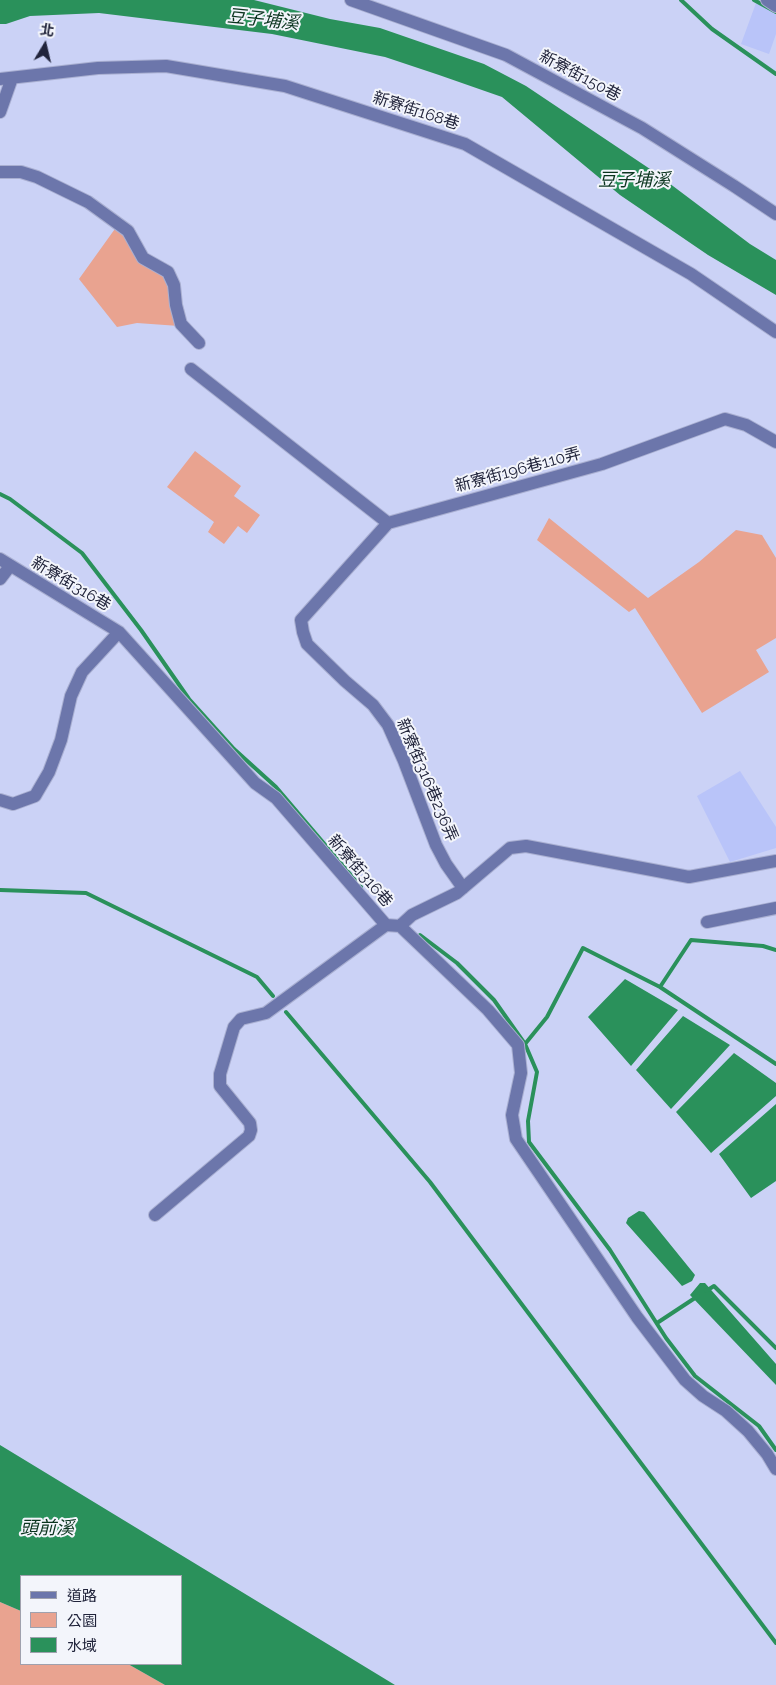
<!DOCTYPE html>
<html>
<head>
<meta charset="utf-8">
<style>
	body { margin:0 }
	#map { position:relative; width:776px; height:1685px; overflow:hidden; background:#cbd2f6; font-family:Raleway,"Noto Sans TC",sans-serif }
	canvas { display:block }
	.legend { position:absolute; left:20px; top:1575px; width:162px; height:90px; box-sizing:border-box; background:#f3f5fb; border:1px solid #9fa1ae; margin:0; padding:6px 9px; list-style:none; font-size:15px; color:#21243b }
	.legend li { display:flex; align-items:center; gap:10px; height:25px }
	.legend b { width:25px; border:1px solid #9fa1ae }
	.north { position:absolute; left:20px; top:20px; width:50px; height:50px; -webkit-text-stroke:4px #f3f5fb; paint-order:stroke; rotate:9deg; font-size:14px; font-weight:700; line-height:20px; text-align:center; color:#21243b }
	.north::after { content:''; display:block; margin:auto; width:18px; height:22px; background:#21243b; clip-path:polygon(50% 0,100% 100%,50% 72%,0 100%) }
</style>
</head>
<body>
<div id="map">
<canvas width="776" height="1685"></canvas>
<ul class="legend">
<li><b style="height:6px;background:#6c76ab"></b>道路</li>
<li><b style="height:14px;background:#e9a390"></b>公園</li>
<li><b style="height:14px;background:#2a915b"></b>水域</li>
</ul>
<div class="north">北</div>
</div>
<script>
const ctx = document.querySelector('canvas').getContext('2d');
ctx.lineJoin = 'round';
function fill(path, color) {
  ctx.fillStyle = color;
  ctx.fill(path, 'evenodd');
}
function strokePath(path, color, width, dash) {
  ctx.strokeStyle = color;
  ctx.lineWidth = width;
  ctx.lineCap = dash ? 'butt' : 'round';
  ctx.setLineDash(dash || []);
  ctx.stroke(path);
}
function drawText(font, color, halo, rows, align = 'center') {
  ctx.font = font + ' Raleway,"Noto Sans TC",sans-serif';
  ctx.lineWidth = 4;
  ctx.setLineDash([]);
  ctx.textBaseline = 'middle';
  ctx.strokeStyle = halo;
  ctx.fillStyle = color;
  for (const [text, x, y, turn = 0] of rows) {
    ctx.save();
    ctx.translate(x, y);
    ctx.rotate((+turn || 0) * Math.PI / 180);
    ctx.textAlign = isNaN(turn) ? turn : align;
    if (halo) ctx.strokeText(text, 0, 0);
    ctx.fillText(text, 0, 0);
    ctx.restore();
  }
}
fill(new Path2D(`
	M756,3L776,13V34L769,54L741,44Z
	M740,771L776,827V848L730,862L697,796Z`), '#b9c4f9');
fill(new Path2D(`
	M117,226L166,272L179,326L137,323L117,327L79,279Z
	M195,451L241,486L234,496L260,515L247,533L238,526L224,544L208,532L214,522L167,487Z
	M549,518L648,598L699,562L736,530L762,535L776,558V638L756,650L769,672L702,713L635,608L629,612L537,540Z
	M0,1602L21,1611V1664H128L165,1685H0Z`), '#e9a390');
fill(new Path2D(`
	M0,0H254L330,19L380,28L484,64L526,86L653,171L750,244L776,260V295L708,255L620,195L502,97L439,75L385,57L272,34L99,13L30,16L6,24H0Z
	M625,979L678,1010L631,1066L588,1017Z
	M683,1016L730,1045L671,1109L636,1070Z
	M734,1053L776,1083V1096L711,1153L676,1112Z
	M776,1104V1181L751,1198L719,1154Z
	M639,1211L644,1212L695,1275L692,1281L682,1286L626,1223L628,1218Z
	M700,1283H705L776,1364V1385L690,1295Z
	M0,1445L395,1685H165L128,1664H181V1576H21V1611L0,1602Z`), '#2a915b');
strokePath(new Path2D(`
	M681,0L712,29L776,74
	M754,0L776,12
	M0,494L10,499L82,553L141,630L189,699L234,749L276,787L361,887
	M0,890L86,893L257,977L273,996
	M420,935L457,963L494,1000L525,1044L537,1072L528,1121L529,1142L610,1250L666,1338L695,1376L759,1426L776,1450
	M660,987L776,1064
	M286,1012L430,1182L776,1643
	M525,1044L547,1017L583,948L660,987L691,940L763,946L776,950
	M706,1291L714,1286L776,1348
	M657,1323L698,1296`), '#2a915b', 4);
const minor = new Path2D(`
	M351,0L506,55L642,128L734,186L776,214
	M767,0L776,6
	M0,79L98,68L166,66L285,86L465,144L691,274L776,332
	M0,112L12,78
	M0,172H21L37,177L88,202L128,231L143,258L168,272L174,285L176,305L181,324L199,343
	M191,369L388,523
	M0,559L119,632L255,783L276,798L386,925L400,926L412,915L457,893L510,848L526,846L689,877L776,861
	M0,579L10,566
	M0,800L13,804L35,796L49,772L61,740L71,696L82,672L119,632
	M463,888L446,864L436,845L404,761L388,725L373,705L345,681L307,644L303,632L301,620L388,523L602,464L725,419L746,425L776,442
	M707,922L776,908
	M400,926L488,1010L518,1045L521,1073L512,1115L516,1139L637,1317L685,1380L703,1396L726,1411L748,1431L767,1454L776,1469
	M155,1215L249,1136L251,1130L250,1123L220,1086V1074L234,1027L241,1019L266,1013L386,925`);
strokePath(minor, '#a9afd1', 14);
strokePath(minor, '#6c76ab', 12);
drawText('16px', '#21243b', '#f3f5fb', [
	["新寮街150巷",580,76,28],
	["新寮街168巷",416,111,18],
	["新寮街196巷110弄",518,470,-15],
	["新寮街316巷",71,584,31],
	["新寮街316巷236弄",427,780,67],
	["新寮街316巷",360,871,49]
]);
drawText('italic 18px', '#0a341e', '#f3f5fb', [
	["豆子埔溪",263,20,6],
	["豆子埔溪",634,181],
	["頭前溪",47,1529]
]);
</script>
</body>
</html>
